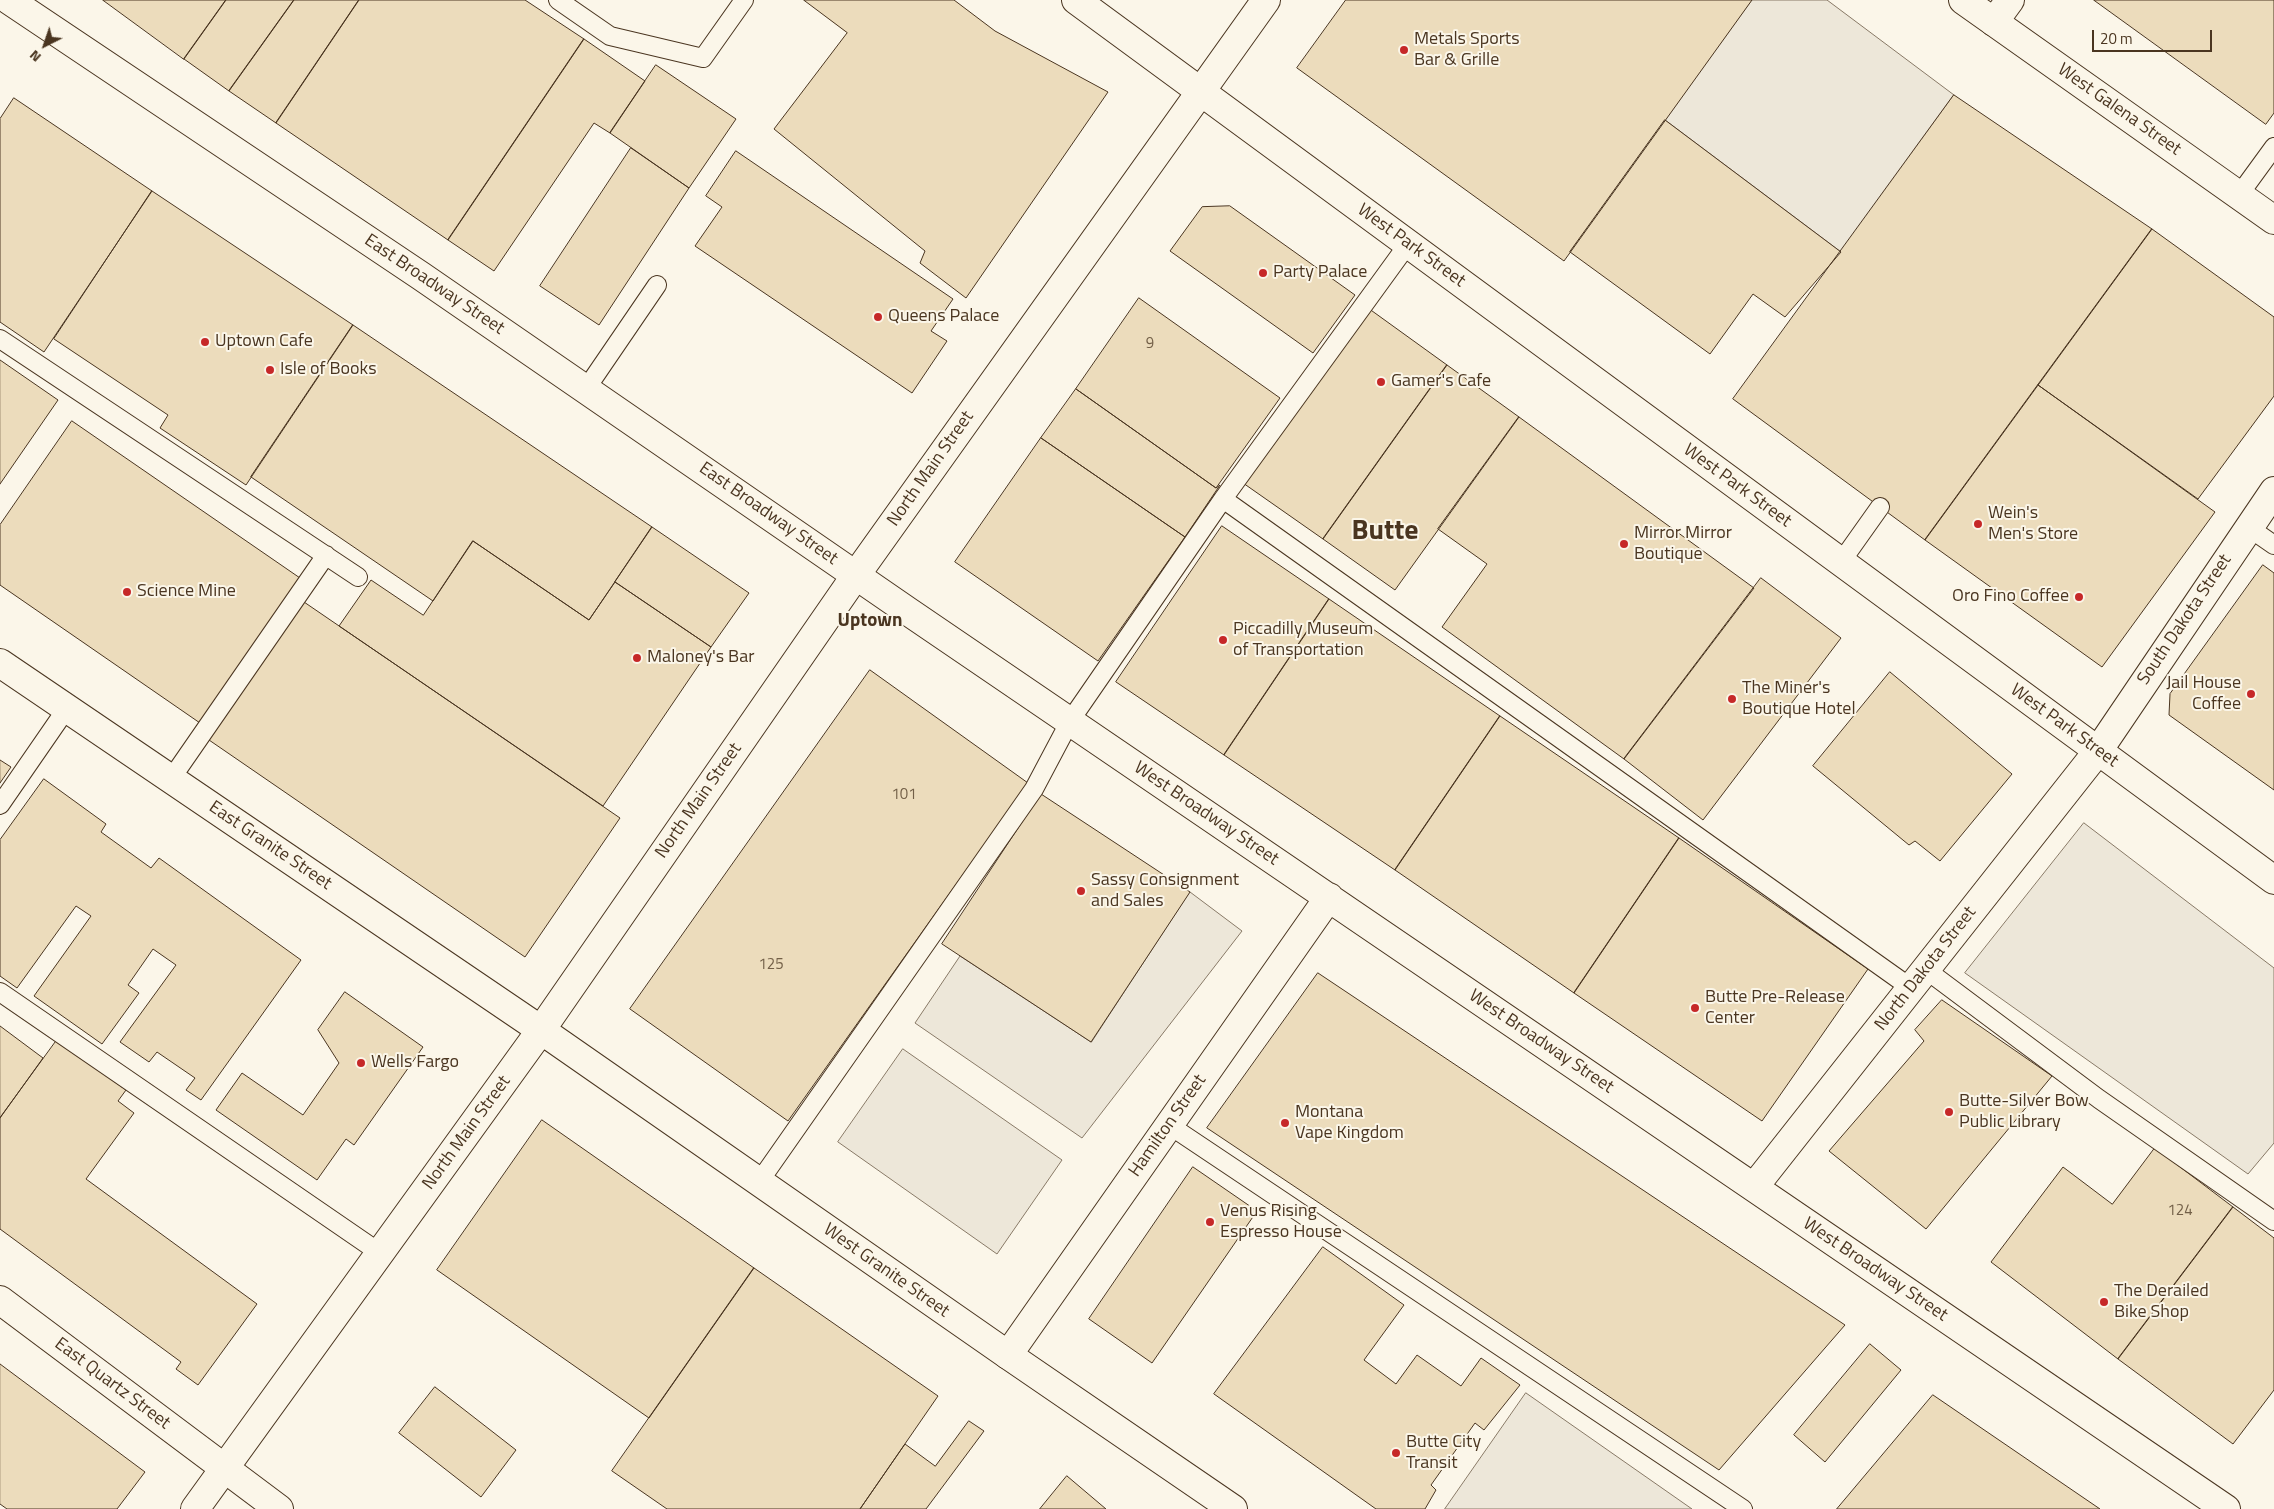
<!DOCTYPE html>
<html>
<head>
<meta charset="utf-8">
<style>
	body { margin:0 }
	#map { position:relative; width:2274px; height:1509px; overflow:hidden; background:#fbf6e9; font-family:"Titillium Web",sans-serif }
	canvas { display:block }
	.north { position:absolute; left:20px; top:20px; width:50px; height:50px; -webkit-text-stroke:4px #fbf6e9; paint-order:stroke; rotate:221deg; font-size:14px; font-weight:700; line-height:20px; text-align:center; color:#4a3520 }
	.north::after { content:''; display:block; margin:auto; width:18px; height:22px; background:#4a3520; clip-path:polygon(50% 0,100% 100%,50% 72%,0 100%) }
	.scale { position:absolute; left:2092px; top:30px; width:120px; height:22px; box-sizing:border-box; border:2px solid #4a3520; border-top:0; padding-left:6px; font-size:15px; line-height:18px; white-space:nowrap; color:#4a3520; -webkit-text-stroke:4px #fbf6e9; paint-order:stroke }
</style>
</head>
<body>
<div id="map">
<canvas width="2274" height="1509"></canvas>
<div class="north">N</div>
<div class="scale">20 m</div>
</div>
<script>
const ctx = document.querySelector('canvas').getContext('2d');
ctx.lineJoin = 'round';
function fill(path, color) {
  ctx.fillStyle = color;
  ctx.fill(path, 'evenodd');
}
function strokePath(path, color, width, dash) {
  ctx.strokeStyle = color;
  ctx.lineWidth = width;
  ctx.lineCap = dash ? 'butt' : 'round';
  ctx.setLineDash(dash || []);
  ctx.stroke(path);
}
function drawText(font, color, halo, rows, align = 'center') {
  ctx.font = font + ' "Titillium Web",sans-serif';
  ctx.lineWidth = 4;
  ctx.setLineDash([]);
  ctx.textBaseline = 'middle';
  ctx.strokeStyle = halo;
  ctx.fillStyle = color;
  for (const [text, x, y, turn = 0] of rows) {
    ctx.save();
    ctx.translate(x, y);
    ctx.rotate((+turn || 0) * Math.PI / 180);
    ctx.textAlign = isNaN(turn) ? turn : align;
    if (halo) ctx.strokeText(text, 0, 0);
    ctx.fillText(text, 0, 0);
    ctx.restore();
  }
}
const parking = new Path2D(`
	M1752,0H1827L1954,95L1841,252L1665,120Z
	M2084,823L2274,968V1143L2248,1174L1965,973Z
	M1190,892L1242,931L1082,1138L915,1023L960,956L1091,1042Z
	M903,1049L1062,1160L997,1254L838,1142Z
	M1526,1393L1692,1509H1445Z`);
fill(parking, '#ede7d9');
strokePath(parking, '#887966', 1);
const building = new Path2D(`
	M103,0H226L184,59Z
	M226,0H294L229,91L184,59Z
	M294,0H359L276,123L229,91Z
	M359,0H525L584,39L448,240L276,123Z
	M804,0H954L995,31L1108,92L966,298L920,263L925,251L774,129L847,33Z
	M1346,0H1752L1564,261L1297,68Z
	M2094,0H2274V113L2266,124Z
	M584,39L645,81L610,133L594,123L494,271L448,240Z
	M656,65L736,119L689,188L610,133Z
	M1954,95L2152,229L1925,540L1733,399Z
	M14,98L152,191L44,352L0,322V119Z
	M1665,120L1841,252L1785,317L1753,294L1710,354L1570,252Z
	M631,148L689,188L599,325L540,286Z
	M736,151L953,299L931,331L947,341L912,393L695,246L722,207L706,196Z
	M152,191L353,325L246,485L160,428L168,415L54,339Z
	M1230,206L1355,295L1313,353L1170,251L1202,207Z
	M2152,229L2274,317V396L2198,499L2038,385Z
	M1139,298L1280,398L1216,488L1076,389Z
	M1368,308L1447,365L1323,539L1243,483Z
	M353,325L652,527L589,620L473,541L433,601L251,477Z
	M0,360L58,400L0,484Z
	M1447,365L1519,417L1395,590L1323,539Z
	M2038,385L2215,512L2102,667L1925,540Z
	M1076,389L1216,488L1220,485L1185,537L1041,438Z
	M1519,417L1754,588L1624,759L1442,627L1487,564L1438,529Z
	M72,421L300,578L200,723L0,585V525Z
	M1041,438L1185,537L1098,661L955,562Z
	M1222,526L1329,599L1224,755L1116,682Z
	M652,527L749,593L711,647L615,582Z
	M473,541L589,620L615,582L711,647L603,806L339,626L371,580L423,615Z
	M2263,565L2274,573V790L2169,715L2170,694Z
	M1761,578L1841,638L1703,820L1624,759Z
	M1329,599L1500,716L1395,870L1224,755Z
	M304,602L620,818L525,957L209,740Z
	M870,670L1028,783L788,1121L630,1009Z
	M1890,672L2012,774L1940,861L1915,841L1909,845L1813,766Z
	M1500,716L1679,838L1574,993L1395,870Z
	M0,760L11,767L0,783Z
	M44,779L106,824L101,832L151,868L159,858L301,960L201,1100L186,1090L195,1078L157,1052L149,1062L120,1042L176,965L153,949L128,985L139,993L102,1044L34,996L91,916L76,906L17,988L0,976V840Z
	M1041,794L1190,892L1091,1042L942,944Z
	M1679,838L1868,969L1762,1121L1574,993Z
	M1318,973L1845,1325L1719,1470L1207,1128Z
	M345,992L423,1047L354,1145L346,1139L317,1180L216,1110L242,1073L303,1115L339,1063L318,1030Z
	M1942,1000L2052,1076L1926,1229L1829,1151L1924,1041L1915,1030Z
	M0,1026L43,1058L0,1118Z
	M57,1040L126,1090L118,1101L134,1113L86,1179L257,1304L198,1385L176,1369L181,1362L0,1229V1118Z
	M542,1120L754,1268L649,1418L437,1270Z
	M2155,1148L2233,1207L2118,1359L1991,1262L2063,1167L2112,1204Z
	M1193,1167L1257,1211L1152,1363L1089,1319Z
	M2233,1207L2274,1238V1390L2233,1444L2118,1359Z
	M1323,1247L1404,1305L1364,1360L1396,1384L1417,1355L1461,1386L1481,1358L1520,1385L1484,1430L1475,1423L1431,1485L1436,1490L1425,1509H1376L1214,1394Z
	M754,1268L938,1396L860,1509H667L612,1471Z
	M1870,1344L1901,1370L1825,1462L1794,1435Z
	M0,1364L145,1472L117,1509H7L0,1504Z
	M435,1387L516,1450L481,1497L399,1433Z
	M1933,1395L2100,1509H1837Z
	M969,1421L984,1431L926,1509H860L905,1444L935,1466Z
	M1067,1476L1106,1509H1040Z`);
fill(building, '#ecdcbc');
strokePath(building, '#4a3520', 1);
const lane = new Path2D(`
	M558,0L610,36L703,58L744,0
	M2239,195L2274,147
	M0,339L358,577
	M586,389L657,285
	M1223,499L1911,988
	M2248,527L2274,545
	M1841,562L1880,507
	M171,779L326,555
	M0,805L67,708
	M1925,969L2099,1099L2274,1221
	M0,992L380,1253
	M1169,1125L1743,1509
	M759,1182L1034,789L1070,721L1223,499L1408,244`);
const street = new Path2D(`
	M9,0L421,276L909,612L2226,1509
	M1994,22L2010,0
	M1754,1187L2098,751L2274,491
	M0,1300L279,1509
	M1008,1355L1329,897`);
const secondary = new Path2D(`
	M1963,0L2274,220
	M0,663L541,1030L1008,1355L1233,1509
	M195,1509L541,1030L856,575L1266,0`);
const primary = new Path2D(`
	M1076,0L2274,880`);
strokePath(lane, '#4a3520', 20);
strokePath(street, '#4a3520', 30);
strokePath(secondary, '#4a3520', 30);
strokePath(primary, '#4a3520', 30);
strokePath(lane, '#fbf6e9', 18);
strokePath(street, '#fbf6e9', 28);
strokePath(secondary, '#fbf6e9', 28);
strokePath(primary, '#fbf6e9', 28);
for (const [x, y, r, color] of [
	[1404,50,5,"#c62828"],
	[1263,273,5,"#c62828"],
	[878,317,5,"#c62828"],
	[205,342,5,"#c62828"],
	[270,370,5,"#c62828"],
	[1381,382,5,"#c62828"],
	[1978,524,5,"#c62828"],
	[1624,544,5,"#c62828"],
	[127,592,5,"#c62828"],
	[2079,597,5,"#c62828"],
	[1223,640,5,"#c62828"],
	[637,658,5,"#c62828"],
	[2251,694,5,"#c62828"],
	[1732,699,5,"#c62828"],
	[1081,891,5,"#c62828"],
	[1695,1008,5,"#c62828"],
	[361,1063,5,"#c62828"],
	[1949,1112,5,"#c62828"],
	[1285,1123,5,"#c62828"],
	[1210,1222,5,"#c62828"],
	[2104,1302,5,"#c62828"],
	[1396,1453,5,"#c62828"]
]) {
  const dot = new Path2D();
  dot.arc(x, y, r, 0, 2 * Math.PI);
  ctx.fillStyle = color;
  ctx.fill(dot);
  strokePath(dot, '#fbf6e9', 2);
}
drawText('15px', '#725f47', null, [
	["9",1150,344],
	["101",904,795],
	["125",771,965],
	["124",2180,1211]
]);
drawText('18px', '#4a3520', '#fbf6e9', [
	["Metals Sports",1414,40],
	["Bar & Grille",1414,61],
	["Party Palace",1273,273],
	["Queens Palace",888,317],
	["Uptown Cafe",215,342],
	["Isle of Books",280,370],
	["Gamer's Cafe",1391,382],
	["Wein's",1988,514],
	["Men's Store",1988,535],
	["Mirror Mirror",1634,534],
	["Boutique",1634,555],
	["Science Mine",137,592],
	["Oro Fino Coffee",2069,597,"right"],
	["Piccadilly Museum",1233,630],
	["of Transportation",1233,651],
	["Maloney's Bar",647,658],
	["Jail House",2241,684,"right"],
	["Coffee",2241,705,"right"],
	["The Miner's",1742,689],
	["Boutique Hotel",1742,710],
	["Sassy Consignment",1091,881],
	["and Sales",1091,902],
	["Butte Pre-Release",1705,998],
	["Center",1705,1019],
	["Wells Fargo",371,1063],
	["Butte-Silver Bow",1959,1102],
	["Public Library",1959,1123],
	["Montana",1295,1113],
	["Vape Kingdom",1295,1134],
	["Venus Rising",1220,1212],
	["Espresso House",1220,1233],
	["The Derailed",2114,1292],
	["Bike Shop",2114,1313],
	["Butte City",1406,1443],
	["Transit",1406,1464]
], 'left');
drawText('18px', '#4a3520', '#fbf6e9', [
	["West Galena Street",2119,110,35],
	["West Park Street",1411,246,36],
	["East Broadway Street",434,285,34],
	["North Main Street",931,469,-55],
	["West Park Street",1737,486,36],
	["East Broadway Street",768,514,35],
	["South Dakota Street",2185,620,-56],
	["West Park Street",2064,726,36],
	["North Main Street",699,801,-55],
	["West Broadway Street",1206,814,34],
	["East Granite Street",270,846,34],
	["North Dakota Street",1926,969,-52],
	["West Broadway Street",1541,1042,34],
	["Hamilton Street",1168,1126,-55],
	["North Main Street",467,1133,-54],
	["West Broadway Street",1875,1270,34],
	["West Granite Street",886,1271,35],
	["East Quartz Street",112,1384,37]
]);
drawText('bold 19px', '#4a3520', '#fbf6e9', [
	["Uptown",870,621]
]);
drawText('bold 28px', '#4a3520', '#fbf6e9', [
	["Butte",1385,532]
]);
</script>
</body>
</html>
